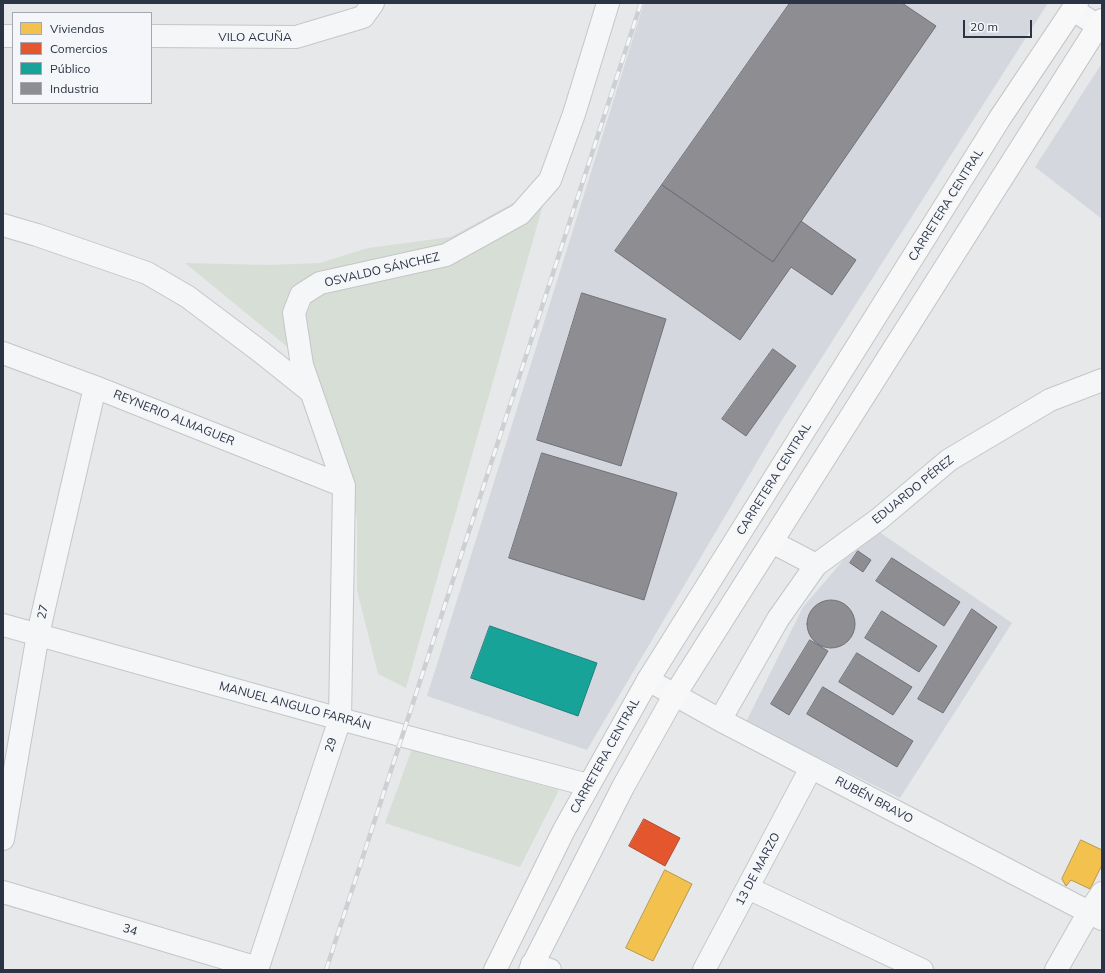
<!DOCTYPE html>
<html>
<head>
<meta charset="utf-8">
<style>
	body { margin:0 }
	#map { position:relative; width:1105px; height:973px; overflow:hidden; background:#e6e8ea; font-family:Mulish,sans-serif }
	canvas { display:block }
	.frame { position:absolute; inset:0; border:4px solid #2b3445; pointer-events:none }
	.legend { position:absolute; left:12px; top:12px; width:140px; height:92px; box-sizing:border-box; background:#f4f6f9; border:1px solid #a4a8b1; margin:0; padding:5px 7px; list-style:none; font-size:12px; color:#2b3445 }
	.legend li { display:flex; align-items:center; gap:8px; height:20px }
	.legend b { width:20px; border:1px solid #a4a8b1 }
	.scale { position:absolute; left:963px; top:20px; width:69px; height:18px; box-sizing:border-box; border:2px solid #2b3445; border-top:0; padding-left:5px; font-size:12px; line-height:14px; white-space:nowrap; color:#2b3445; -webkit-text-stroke:3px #f4f6f9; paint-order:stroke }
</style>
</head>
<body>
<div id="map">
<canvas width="1105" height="973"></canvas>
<div class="frame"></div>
<ul class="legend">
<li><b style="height:11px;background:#f2c14e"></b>Viviendas</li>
<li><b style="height:11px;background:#e4572e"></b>Comercios</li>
<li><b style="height:11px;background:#17a398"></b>Público</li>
<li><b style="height:11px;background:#8d8d92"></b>Industria</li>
</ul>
<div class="scale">20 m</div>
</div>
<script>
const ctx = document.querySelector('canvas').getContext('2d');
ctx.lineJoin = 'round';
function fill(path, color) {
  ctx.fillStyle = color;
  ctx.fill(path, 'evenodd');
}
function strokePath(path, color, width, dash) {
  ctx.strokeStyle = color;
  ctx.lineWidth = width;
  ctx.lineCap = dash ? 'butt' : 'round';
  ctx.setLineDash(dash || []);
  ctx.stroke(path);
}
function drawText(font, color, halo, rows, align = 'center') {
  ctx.font = font + ' Mulish,sans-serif';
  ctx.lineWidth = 4;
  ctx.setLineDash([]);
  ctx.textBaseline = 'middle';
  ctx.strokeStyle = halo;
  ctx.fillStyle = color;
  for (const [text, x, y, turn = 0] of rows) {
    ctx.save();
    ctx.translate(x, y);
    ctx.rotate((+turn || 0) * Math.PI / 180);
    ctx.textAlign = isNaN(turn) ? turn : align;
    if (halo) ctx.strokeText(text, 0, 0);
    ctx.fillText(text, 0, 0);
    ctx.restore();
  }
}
fill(new Path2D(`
	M644,3H1048L780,423L587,750L427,696Z
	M1102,63V219L1035,167Z
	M872,527L1012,623L900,798L746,722L803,607Z`), '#d4d7dd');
fill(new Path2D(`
	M550,180L406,688L378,674L357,590V519L312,367L185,263L268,265L320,263L368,248L451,237L528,195Z
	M412,749L559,790L520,867L385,823Z`), '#d6ded6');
const homes = new Path2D(`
	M1081,840L1102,850V865L1090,889L1071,880L1066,886L1062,879Z
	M665,870L692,884L653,961L626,948Z`);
fill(homes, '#f2c14e');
strokePath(homes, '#b6974b', 1);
const shops = new Path2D(`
	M644,819L680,838L665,866L629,846Z`);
fill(shops, '#e4572e');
strokePath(shops, '#ac4c35', 1);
const public = new Path2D(`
	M490,626L597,663L578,716L471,678Z`);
fill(public, '#17a398');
strokePath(public, '#1d827f', 1);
const industry = new Path2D(`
	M790,3H902L936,26L773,262L662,185Z
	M662,185L773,262L801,221L856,260L832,295L791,267L740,340L615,251Z
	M582,293L666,319L621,466L537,440Z
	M773,349L796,366L746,436L722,419Z
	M542,453L677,493L644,600L509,558Z
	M858,551L871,560L863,572L850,563Z
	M892,558L960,602L944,626L876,581Z
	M807 624a24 24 0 1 1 48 0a24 24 0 1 1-48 0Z
	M972,609L997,627L943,713L918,699Z
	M882,611L937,646L919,672L865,638Z
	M810,640L828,651L789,715L771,704Z
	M857,653L912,687L893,715L839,682Z
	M823,687L913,741L897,767L807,714Z`);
fill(industry, '#8d8d92');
strokePath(industry, '#70727b', 1);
const minor = new Path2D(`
	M1073,10L1102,28
	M3,36H13
	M151,36L296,37L363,17L373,3
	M3,225L37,235L147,273L188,297L261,352L311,392
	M3,353L95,387L344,486
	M772,542L816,565L879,519L949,460L1050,400L1102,380
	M3,625L340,719L588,785
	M648,680L720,720L1102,919
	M720,720L778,619L816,565
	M3,839L38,634L95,387
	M748,888L922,970
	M3,892L258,968
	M532,964L550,970
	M257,970L340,719L344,486L302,365L294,313L301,295L320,283L446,255L520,214L550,180L574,114L608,3
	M704,970L811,768
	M1056,970L1089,912L1102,893`);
const major = new Path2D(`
	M495,970L564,830L648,680L1000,118L1077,3
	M530,970L623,787L674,696L1102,20`);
strokePath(minor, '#c4c6c8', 24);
strokePath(major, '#c2c5c8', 24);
strokePath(minor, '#f5f6f7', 22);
strokePath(major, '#f8f8f8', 22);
const rail = new Path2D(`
	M326,970L641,3`);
strokePath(rail, '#cecfd2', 4.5);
strokePath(rail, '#f4f6f9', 3, [9]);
drawText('12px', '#2b3445', '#f4f6f9', [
	["VILO ACUÑA",255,37],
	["CARRETERA CENTRAL",946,205,-58],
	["OSVALDO SÁNCHEZ",382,270,-13],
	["REYNERIO ALMAGUER",174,418,22],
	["CARRETERA CENTRAL",774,479,-58],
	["EDUARDO PÉREZ",913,490,-39],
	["27",43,612,-77],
	["MANUEL ANGULO FARRÁN",295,706,15],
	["29",331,745,-72],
	["CARRETERA CENTRAL",605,756,-61],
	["RUBÉN BRAVO",874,800,28],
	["13 DE MARZO",758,869,-62],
	["34",130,930,17]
]);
</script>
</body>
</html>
